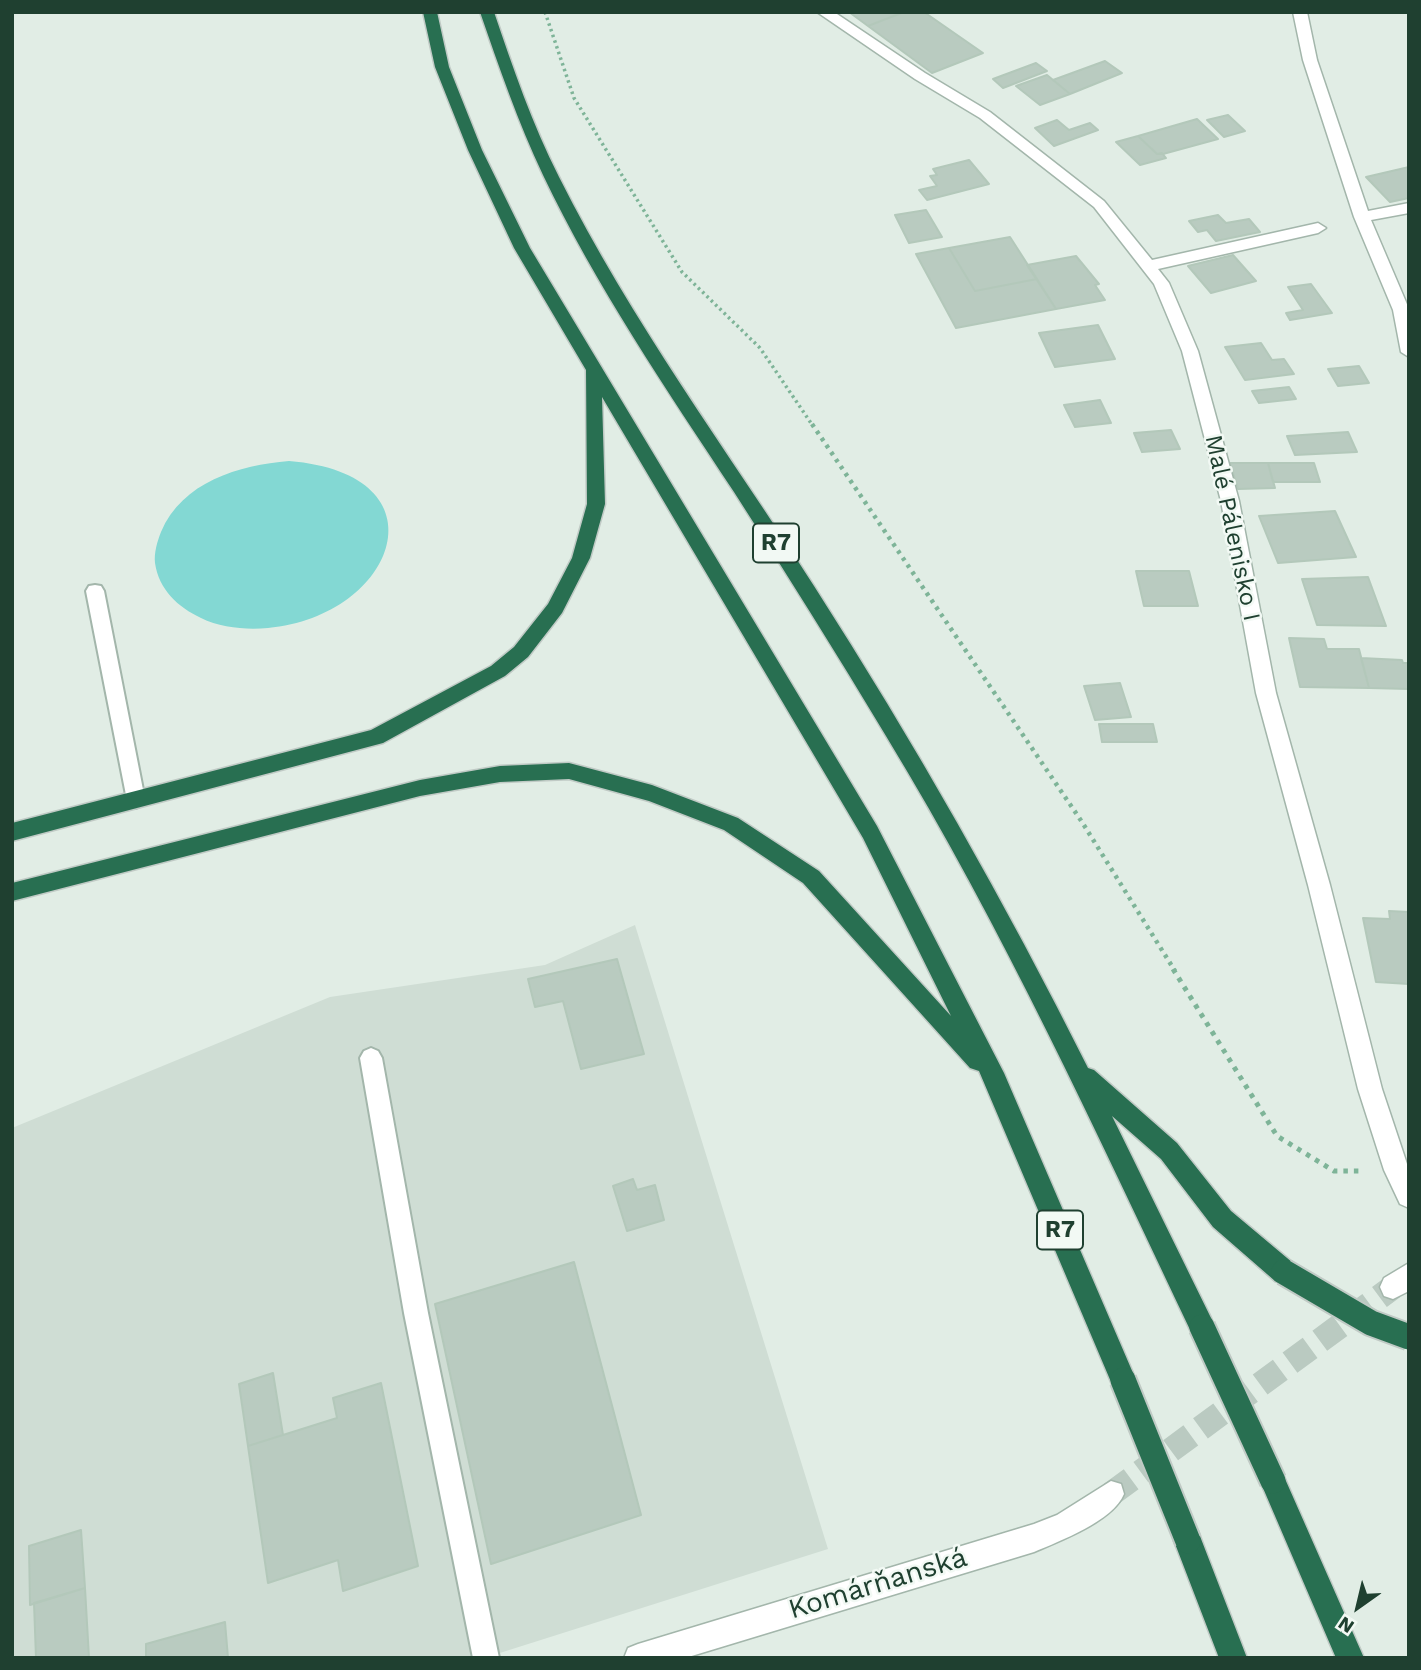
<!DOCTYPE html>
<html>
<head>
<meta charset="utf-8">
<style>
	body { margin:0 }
	#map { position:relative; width:1421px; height:1670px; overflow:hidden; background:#e1ede5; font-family:"Work Sans",sans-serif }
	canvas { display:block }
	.frame { position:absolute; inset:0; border:14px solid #1f4030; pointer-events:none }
	.north { position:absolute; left:1323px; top:1572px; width:70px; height:70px; -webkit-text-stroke:5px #f2f9f4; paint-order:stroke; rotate:214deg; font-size:19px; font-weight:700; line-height:28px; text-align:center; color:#1f4030 }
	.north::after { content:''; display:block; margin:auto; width:24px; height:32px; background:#1f4030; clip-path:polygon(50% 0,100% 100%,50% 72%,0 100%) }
</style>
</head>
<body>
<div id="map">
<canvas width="1421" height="1670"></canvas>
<div class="frame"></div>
<div class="north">N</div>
</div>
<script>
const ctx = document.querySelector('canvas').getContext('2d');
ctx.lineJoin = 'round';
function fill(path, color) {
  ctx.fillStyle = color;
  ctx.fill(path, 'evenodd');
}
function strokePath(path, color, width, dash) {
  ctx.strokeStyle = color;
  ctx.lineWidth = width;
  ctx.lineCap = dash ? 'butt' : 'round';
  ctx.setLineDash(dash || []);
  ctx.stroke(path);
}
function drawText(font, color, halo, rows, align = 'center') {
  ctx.font = font + ' "Work Sans",sans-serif';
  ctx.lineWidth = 5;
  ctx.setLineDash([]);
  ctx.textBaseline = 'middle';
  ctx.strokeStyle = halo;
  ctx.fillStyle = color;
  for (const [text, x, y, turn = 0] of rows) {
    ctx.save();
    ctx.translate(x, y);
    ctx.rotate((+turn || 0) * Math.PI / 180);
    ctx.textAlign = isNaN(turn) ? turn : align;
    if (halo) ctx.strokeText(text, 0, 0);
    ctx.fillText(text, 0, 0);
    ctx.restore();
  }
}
fill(new Path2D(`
	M635,925L828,1549L484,1658H12V1128L330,997L545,965Z`), '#cfddd4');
fill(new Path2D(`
	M289,461C449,474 397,616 268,628C247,630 221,628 201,618C178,607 159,590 155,563C154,553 157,542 161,532C182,482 239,465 289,461Z`), '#83d8d3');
const building = new Path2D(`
	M849,12H904L868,26Z
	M904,12H924L983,53L932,73L868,26Z
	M1105,61L1122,73L1070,94L1053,80Z
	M1036,63L1047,71L1003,88L993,79Z
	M1047,75L1070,94L1040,105L1016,86Z
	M1228,115L1245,131L1224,137L1207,120Z
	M1197,119L1218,139L1163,154H1157L1138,136Z
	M1057,120L1069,130L1090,123L1098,130L1054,146L1035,128Z
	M1138,136L1157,154L1162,153L1166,158L1140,165L1116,142Z
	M969,160L989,184L927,200L919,190L937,186L930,176L937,175L933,169Z
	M1409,167V198L1390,202L1366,177Z
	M926,210L942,237L909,243L895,215Z
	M1218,215L1226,223L1249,219L1260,232L1216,241L1207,230L1198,232L1189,221Z
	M1010,237L1037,279L975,291L949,248Z
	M949,248L975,291L1037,279L1056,309L956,328L916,254Z
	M1233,255L1256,281L1211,293L1188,266Z
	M1076,256L1099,284L1095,285L1105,300L1056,309L1027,265Z
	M1311,284L1332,313L1290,320L1286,313L1303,310L1288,287Z
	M1098,325L1115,359L1055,367L1039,333Z
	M1261,343L1272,360L1284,359L1294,374L1245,380L1225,347Z
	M1359,366L1369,383L1338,386L1328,369Z
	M1289,387L1296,399L1259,403L1252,391Z
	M1100,400L1111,423L1075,427L1064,405Z
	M1171,430L1180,449L1142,452L1134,433Z
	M1348,432L1357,452L1295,455L1287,436Z
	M1230,463H1268L1275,488L1238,489Z
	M1268,463H1314L1320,482H1273Z
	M1335,511L1356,557L1278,563L1259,516Z
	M1136,571H1189L1198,606H1144Z
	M1368,577L1386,626L1317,625L1302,579Z
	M1289,638L1324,639L1327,649H1359L1369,688L1300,687Z
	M1361,658L1402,660L1403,663H1409V689L1369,688Z
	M1120,683L1131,717L1095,720L1084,686Z
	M1099,724H1153L1157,742H1102Z
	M1389,911L1409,912V984L1376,982L1363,918L1390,919Z
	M617,959L644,1054L581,1069L563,1001L535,1007L528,979Z
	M633,1179L637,1190L655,1185L664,1220L627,1231L613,1186Z
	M574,1262L641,1515L491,1564L435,1304Z
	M273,1373L283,1435L248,1446L239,1384Z
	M381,1383L418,1566L343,1591L338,1560L268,1583L248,1446L337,1418L333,1398Z
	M81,1530L85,1588L30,1605L29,1546Z
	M85,1588L89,1658H36L34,1603Z
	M225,1622L228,1658H146V1644Z`);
fill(building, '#b9cbc0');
strokePath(building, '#b3c8ba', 2);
strokePath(new Path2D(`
	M1111,1494L1393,1287`), '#bacac1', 25, [25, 12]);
const service = new Path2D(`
	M95,585L101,586L104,591L145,800L143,805L136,808L129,805L127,800L86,591L89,586Z
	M371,1048L378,1051L382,1058L428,1313L499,1658H473L404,1313L360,1058L364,1051Z`);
const minor = new Path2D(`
	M817,12H834L925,73L990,112L1104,201L1152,260L1318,223L1326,228L1318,233L1158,269L1169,283L1198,351L1239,501L1276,693L1330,885L1382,1089L1409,1170V1208L1400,1204L1384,1170L1358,1089L1308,885L1256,693L1221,501L1182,351L1154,284L1094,207L980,118L915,79Z
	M1293,12H1307L1317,60L1368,211L1409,203V213L1371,220L1409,309V357L1401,352L1393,310L1354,217L1303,60Z
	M1409,1263V1291L1393,1299L1384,1296L1380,1287L1384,1278Z
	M1111,1481L1121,1484L1124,1494C1113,1521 1060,1541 1034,1552L685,1658H624L628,1648L638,1644L1034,1524L1057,1515Z`);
const motorway = new Path2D(`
	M423,12H437L449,67L482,150L530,248L877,826L1004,1073L1136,1380L1132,1389L1123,1393L1114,1389L979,1071L970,1068L803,883L724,830L649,801L569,779L500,782L420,796L12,901V883L420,780L500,766L569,763L652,785L738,818L819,871L951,1016L863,838L602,397L605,504L590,558L562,613L528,657L505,676L383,743L12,841V823L371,730L491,666L514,647L548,604L572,558L587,504L586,370L514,248L468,150L435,67Z
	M480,12H494C513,68 532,124 559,177C631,321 727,450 814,586C914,742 1005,902 1088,1068L1094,1070L1177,1143L1231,1211L1293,1263L1296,1272L1293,1281L1284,1284L1275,1281L1213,1227L1161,1159L1112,1116L1211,1318L1215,1327L1211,1336L1202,1340L1193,1336C1097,1134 1003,928 886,736C837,654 786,573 734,492C666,389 596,286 543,175C518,122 499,67 480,12Z
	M1273,1468L1282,1472L1364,1658H1336L1260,1481L1264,1472Z
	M1188,1527L1198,1531L1247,1658H1219L1174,1541L1178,1531Z`);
strokePath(service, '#a3b6ab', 4);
strokePath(minor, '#a3b6ab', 3);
strokePath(motorway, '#c0cac5', 3);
strokePath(new Path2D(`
	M545,12L574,98L682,272L760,348L813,426`), '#7eb498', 3.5, [2.5, 3.5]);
strokePath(new Path2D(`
	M812,424L1082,822L1175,971`), '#7eb498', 4.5, [3.5, 5]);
strokePath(new Path2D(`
	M1173,969L1277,1136L1334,1171H1361`), '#7eb498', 5, [4.5, 6]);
fill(service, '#fff');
fill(minor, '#fff');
fill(motorway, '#286f51');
const motorwayBridge = new Path2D(`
	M1284,1272L1371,1323L1409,1337
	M1202,1327L1273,1481
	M1123,1380L1188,1541`);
strokePath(motorwayBridge, '#c0cac5', 29, []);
strokePath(motorwayBridge, '#286f51', 25);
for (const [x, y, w] of [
	[776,543,46],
	[1060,1230,46]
]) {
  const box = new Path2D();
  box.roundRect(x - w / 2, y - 19.5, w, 39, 5);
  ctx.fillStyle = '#f2f9f4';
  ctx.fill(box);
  strokePath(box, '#1f4030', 2);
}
drawText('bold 23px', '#1f4030', null, [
	["R7",776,543],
	["R7",1060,1230]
]);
drawText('24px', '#1f4030', '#f2f9f4', [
	["Malé Pálenisko I",1232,528,78]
]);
drawText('28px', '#1f4030', '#f2f9f4', [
	["Komárňanská",878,1584,-17]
]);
</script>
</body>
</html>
